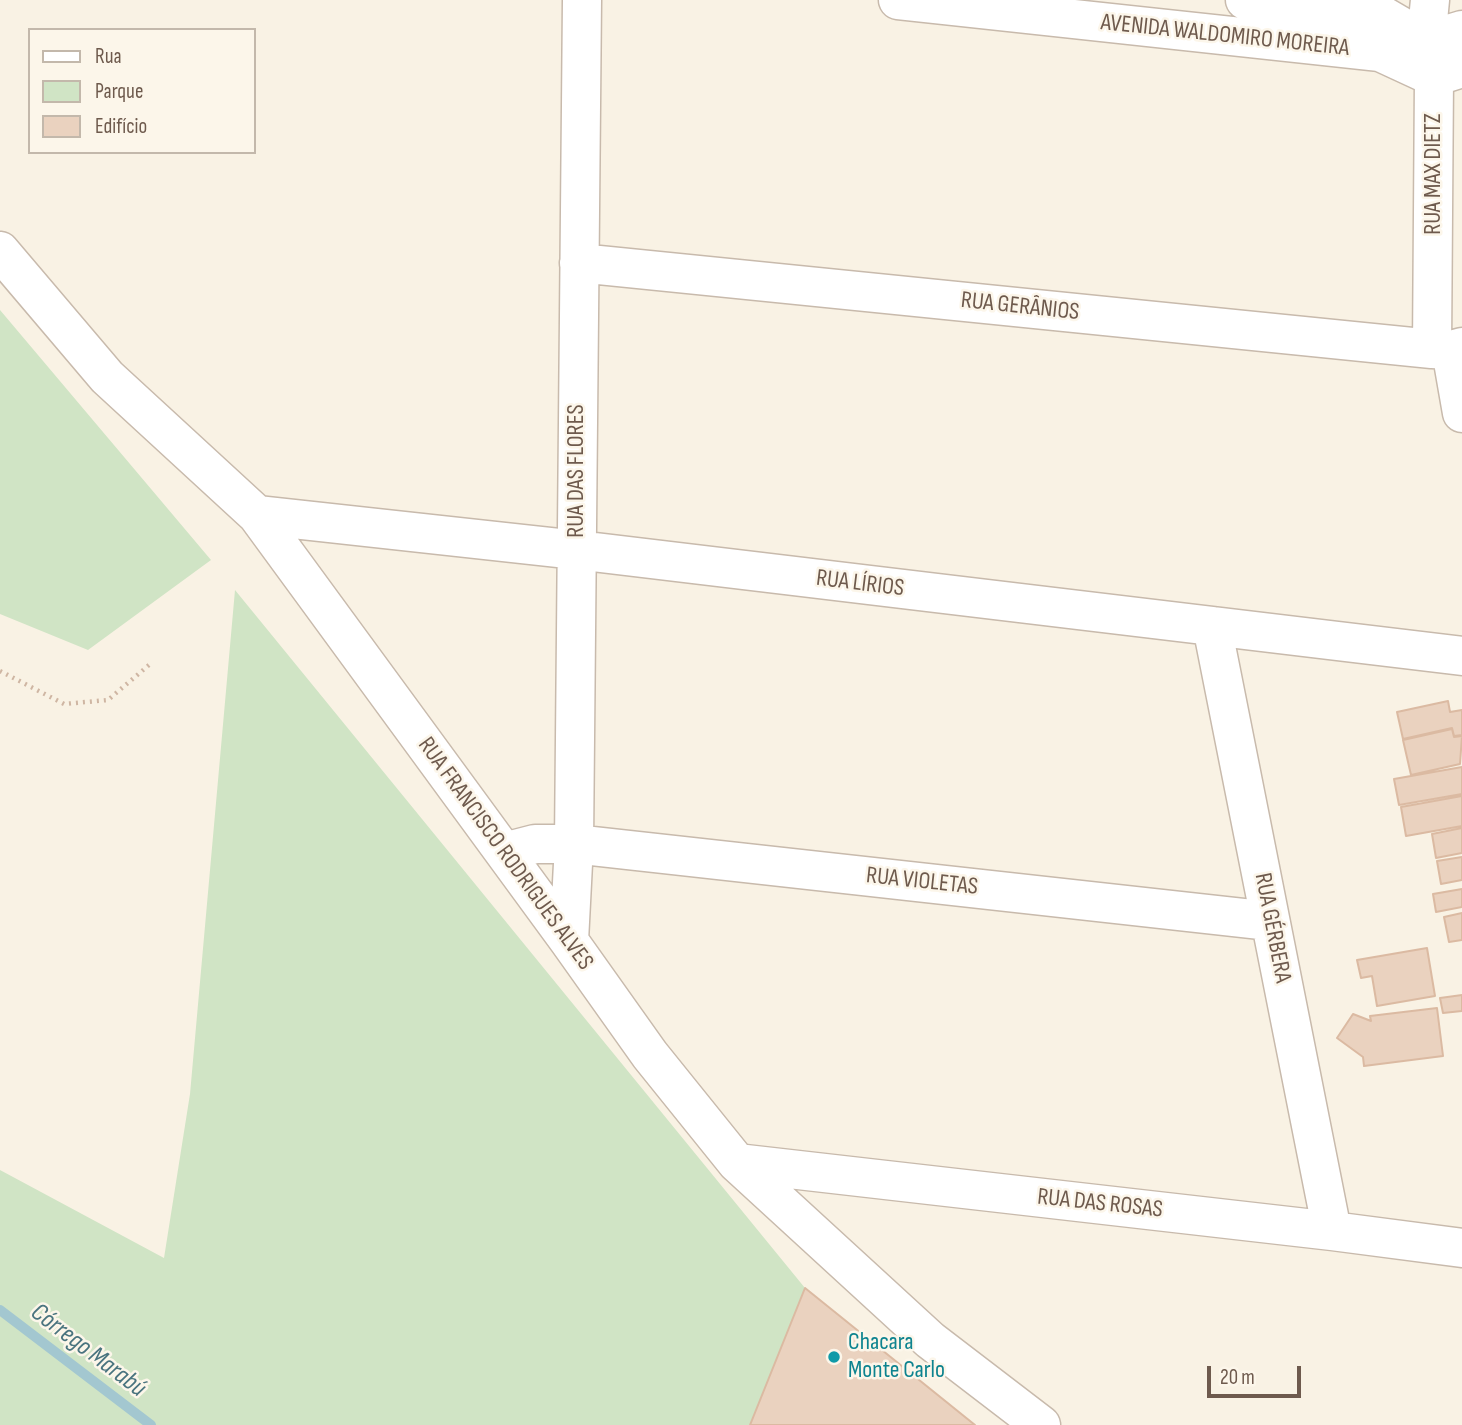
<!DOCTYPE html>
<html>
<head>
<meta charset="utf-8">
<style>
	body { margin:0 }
	#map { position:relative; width:1462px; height:1425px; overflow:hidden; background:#f9f2e4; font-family:"Sofia Sans Condensed",sans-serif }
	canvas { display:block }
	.legend { position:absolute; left:28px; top:28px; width:228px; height:126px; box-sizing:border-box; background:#fcf6ea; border:2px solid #c3b8ab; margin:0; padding:9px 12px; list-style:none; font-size:21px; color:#6e5a4d }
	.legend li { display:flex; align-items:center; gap:14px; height:35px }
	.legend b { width:35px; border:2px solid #c3b8ab }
	.scale { position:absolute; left:1207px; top:1366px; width:94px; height:32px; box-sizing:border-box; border:4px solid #6e5a4d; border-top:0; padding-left:9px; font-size:21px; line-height:24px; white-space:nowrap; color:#6e5a4d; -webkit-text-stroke:5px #fcf6ea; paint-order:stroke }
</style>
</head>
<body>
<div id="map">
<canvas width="1462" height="1425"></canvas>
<ul class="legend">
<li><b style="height:9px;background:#fff"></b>Rua</li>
<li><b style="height:19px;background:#d0e4c5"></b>Parque</li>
<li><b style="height:19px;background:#ead2bf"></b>Edifício</li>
</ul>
<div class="scale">20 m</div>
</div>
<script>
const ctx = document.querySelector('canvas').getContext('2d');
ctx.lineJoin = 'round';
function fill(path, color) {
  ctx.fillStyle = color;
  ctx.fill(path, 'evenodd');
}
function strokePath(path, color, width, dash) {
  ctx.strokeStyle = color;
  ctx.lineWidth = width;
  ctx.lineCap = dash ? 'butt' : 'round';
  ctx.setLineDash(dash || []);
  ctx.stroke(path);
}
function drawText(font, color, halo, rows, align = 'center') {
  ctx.font = font + ' "Sofia Sans Condensed",sans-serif';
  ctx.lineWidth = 5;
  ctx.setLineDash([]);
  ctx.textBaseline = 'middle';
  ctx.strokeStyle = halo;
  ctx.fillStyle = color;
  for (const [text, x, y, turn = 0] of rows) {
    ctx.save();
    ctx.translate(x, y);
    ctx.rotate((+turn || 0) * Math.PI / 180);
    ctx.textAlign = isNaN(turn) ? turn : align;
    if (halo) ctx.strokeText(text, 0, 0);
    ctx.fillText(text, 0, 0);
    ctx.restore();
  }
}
fill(new Path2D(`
	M0,310L211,560L88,650L0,614Z
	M235,590L805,1288L750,1425H0V1170L164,1258L190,1094Z`), '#d0e4c5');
strokePath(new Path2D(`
	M0,1310L151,1425`), '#a3c7d0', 10);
const building = new Path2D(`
	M1448,701L1450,712L1462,710V735L1454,736L1452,728L1403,739L1397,712Z
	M1452,729L1454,737L1462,736L1460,764L1411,775L1403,740Z
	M1462,767V794L1399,805L1394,779Z
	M1462,796V826L1406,836L1401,807Z
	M1462,828V853L1436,858L1432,834Z
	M1462,857V880L1441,884L1437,861Z
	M1462,889V907L1436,912L1433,894Z
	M1462,913V940L1449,942L1444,917Z
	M1427,948L1435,996L1377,1006L1372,976L1361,978L1357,960Z
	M1462,995V1011L1443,1013L1440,998Z
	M1437,1008L1443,1056L1364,1066L1363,1057L1337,1038L1353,1014L1371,1021L1370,1016Z
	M805,1288L975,1425H750Z`);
fill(building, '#ead2bf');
strokePath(building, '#dbbaa2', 2);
const minor = new Path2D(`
	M898,0L1380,52L1434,77L1462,68
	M1245,0L1380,14L1426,41L1462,30
	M1430,0L1426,41L1434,77L1432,349
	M0,251L107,377L257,515L569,941L650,1055L737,1163L930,1340L1041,1425
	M579,263L1432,349L1451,350L1462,347
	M1451,350L1462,413
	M257,515L577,550L1462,656
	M1212,626L1332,1231
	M504,852L535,844H574L1270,921
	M569,941L574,844L582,0
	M737,1163L1332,1231L1462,1248`);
strokePath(minor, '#c8baac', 41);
strokePath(new Path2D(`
	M0,671L64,704L108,700L149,665`), '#cfb6a3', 4.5, [2, 5]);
strokePath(minor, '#fff', 38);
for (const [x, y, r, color] of [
	[834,1357,7,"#0f9aa8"]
]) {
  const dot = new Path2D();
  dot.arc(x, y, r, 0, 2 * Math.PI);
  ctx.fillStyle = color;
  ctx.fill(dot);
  strokePath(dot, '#fcf6ea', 2.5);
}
drawText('24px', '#6e5a4d', '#fcf6ea', [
	["AVENIDA WALDOMIRO MOREIRA",1225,36,6],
	["RUA MAX DIETZ",1434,174,-90],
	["RUA GERÂNIOS",1020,307,6],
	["RUA DAS FLORES",577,471,-90],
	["RUA LÍRIOS",860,584,7],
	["RUA FRANCISCO RODRIGUES ALVES",505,854,54],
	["RUA VIOLETAS",922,882,6],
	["RUA GÉRBERA",1272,928,79],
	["RUA DAS ROSAS",1100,1204,6]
]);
drawText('24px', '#0d838f', '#fcf6ea', [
	["Chacara",848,1343],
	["Monte Carlo",848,1371]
], 'left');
drawText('italic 26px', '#4a747f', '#fcf6ea', [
	["Córrego Marabú",88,1351,37]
]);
</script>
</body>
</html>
